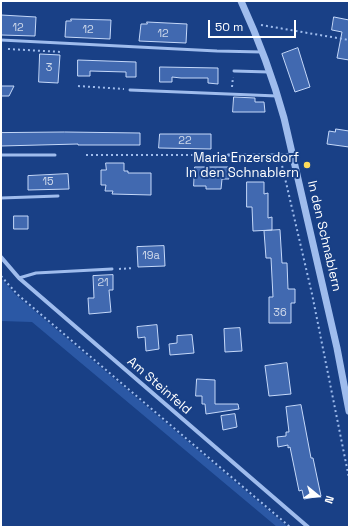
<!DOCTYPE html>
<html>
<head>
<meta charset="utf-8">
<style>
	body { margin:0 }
	#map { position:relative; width:350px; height:528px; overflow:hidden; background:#194086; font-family:"Space Grotesk",sans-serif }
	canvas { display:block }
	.frame { position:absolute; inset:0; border:2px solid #fff; pointer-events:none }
	.north { position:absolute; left:298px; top:476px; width:40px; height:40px; -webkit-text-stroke:3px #194086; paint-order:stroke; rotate:108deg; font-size:11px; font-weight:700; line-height:16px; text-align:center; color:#fff }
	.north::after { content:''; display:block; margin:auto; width:14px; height:18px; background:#fff; clip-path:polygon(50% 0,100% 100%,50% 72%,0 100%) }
	.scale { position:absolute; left:208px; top:20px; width:88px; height:18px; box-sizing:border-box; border:2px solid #fff; border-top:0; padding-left:5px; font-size:12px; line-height:14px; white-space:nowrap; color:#fff; -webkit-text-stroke:3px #194086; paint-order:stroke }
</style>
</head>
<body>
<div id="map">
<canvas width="350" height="528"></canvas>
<div class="frame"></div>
<div class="north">N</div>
<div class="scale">50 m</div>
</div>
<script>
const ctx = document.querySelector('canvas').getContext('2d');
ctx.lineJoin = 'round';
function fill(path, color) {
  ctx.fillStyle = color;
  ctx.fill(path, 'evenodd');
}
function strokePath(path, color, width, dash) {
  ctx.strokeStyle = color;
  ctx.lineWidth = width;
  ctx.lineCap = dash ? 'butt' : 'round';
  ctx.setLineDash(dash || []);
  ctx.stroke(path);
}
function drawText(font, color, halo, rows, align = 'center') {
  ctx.font = font + ' "Space Grotesk",sans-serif';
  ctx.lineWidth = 4;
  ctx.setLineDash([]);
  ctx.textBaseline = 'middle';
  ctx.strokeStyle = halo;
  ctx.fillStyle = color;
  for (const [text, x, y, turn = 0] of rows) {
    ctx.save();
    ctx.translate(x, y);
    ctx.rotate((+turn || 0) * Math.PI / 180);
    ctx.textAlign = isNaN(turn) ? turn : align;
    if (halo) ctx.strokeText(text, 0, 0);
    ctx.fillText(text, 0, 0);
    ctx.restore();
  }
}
fill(new Path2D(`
	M1,278L16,295L288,527H277L32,322L1,321Z`), '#2b58a5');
const building = new Path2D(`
	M1,15L36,17L35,36L1,35Z
	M334,17L349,20V60L337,58L342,32L332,30Z
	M71,19L111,20L110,39L65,37L66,21H71Z
	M147,22L187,24L186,43L139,41L141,24H147Z
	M298,48L310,87L295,92L282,54Z
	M40,54L60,55L58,83L39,82Z
	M78,60L136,62V77H126V72L90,71V76H78Z
	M160,67L218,68V84L208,83V78H181L172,77V82H160Z
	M1,86H14L9,96H1Z
	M234,97L255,98V102H264L265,112H233Z
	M336,129L349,131V147L327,144L329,131L335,132Z
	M65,132L140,133V145H78V144L1,146V133Z
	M160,134H211V149L159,148Z
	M106,163H124V171H128V173H151V195L112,194L113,191H105L106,185H101V170H106Z
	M195,167H229V179H222L221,189H206V186H194Z
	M68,174L69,189L28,190V176Z
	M247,182H264V194L268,193V218L272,217V230L253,231L252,207H247Z
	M14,216H28V229H14Z
	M280,230L282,263H287L288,289H295V303H291V323H269V297H273L271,258H266L264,231Z
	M164,246L165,266L138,267L137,247Z
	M113,275V290H109L111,312L89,314L88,298H94L93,276Z
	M157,325L159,349L146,351L145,337L138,338L137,327Z
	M240,328L242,351L225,352L224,329Z
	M192,335L194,353L170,355L169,344L177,343V336Z
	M287,363L291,394L269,396L265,366Z
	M197,379L215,380V404H238L239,409L206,414L205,404H202V396H196Z
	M301,405L311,458H313L321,496L304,499L302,490L299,491L290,447L288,448V445L278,447L277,437L286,436V432H289L286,407Z
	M235,414L237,427L223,430L221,416Z`);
fill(building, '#4169b0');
strokePath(building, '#c5d8f9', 1);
strokePath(new Path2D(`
	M261,25L349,40
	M8,49L62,52
	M78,86L124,89
	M232,87L233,77
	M86,155H221
	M281,161L312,294L349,478
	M119,269L133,268
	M1,276L17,294L290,527`), '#9fbced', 2, [2, 3]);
strokePath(new Path2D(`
	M1,40L217,51L262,52
	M234,71L269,72
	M130,90L277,96
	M1,155H55
	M228,155H293
	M1,198L58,196
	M19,278L36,273L112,269`), '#9fbced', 3);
strokePath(new Path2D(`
	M1,257L19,278L308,527`), '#9fbced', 4);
strokePath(new Path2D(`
	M241,1C258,38 273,78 284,118L337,348L349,411`), '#9fbced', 7);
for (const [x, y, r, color] of [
	[307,165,4,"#ffdc5b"]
]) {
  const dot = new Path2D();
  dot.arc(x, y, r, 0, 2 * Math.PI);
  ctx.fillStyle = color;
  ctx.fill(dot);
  strokePath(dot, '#194086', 1.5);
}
drawText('11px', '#d0daeb', null, [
	["12",18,28],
	["12",88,30],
	["12",163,34],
	["3",49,68],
	["22",185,141],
	["15",48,182],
	["19a",151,256],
	["21",103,283],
	["36",280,313]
]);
drawText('13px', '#fff', '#194086', [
	["Maria Enzersdorf",299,158],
	["In den Schnablern",299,173]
], 'right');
drawText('13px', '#fff', '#194086', [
	["In den Schnablern",324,236,77],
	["Am Steinfeld",159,386,41]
]);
</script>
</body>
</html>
